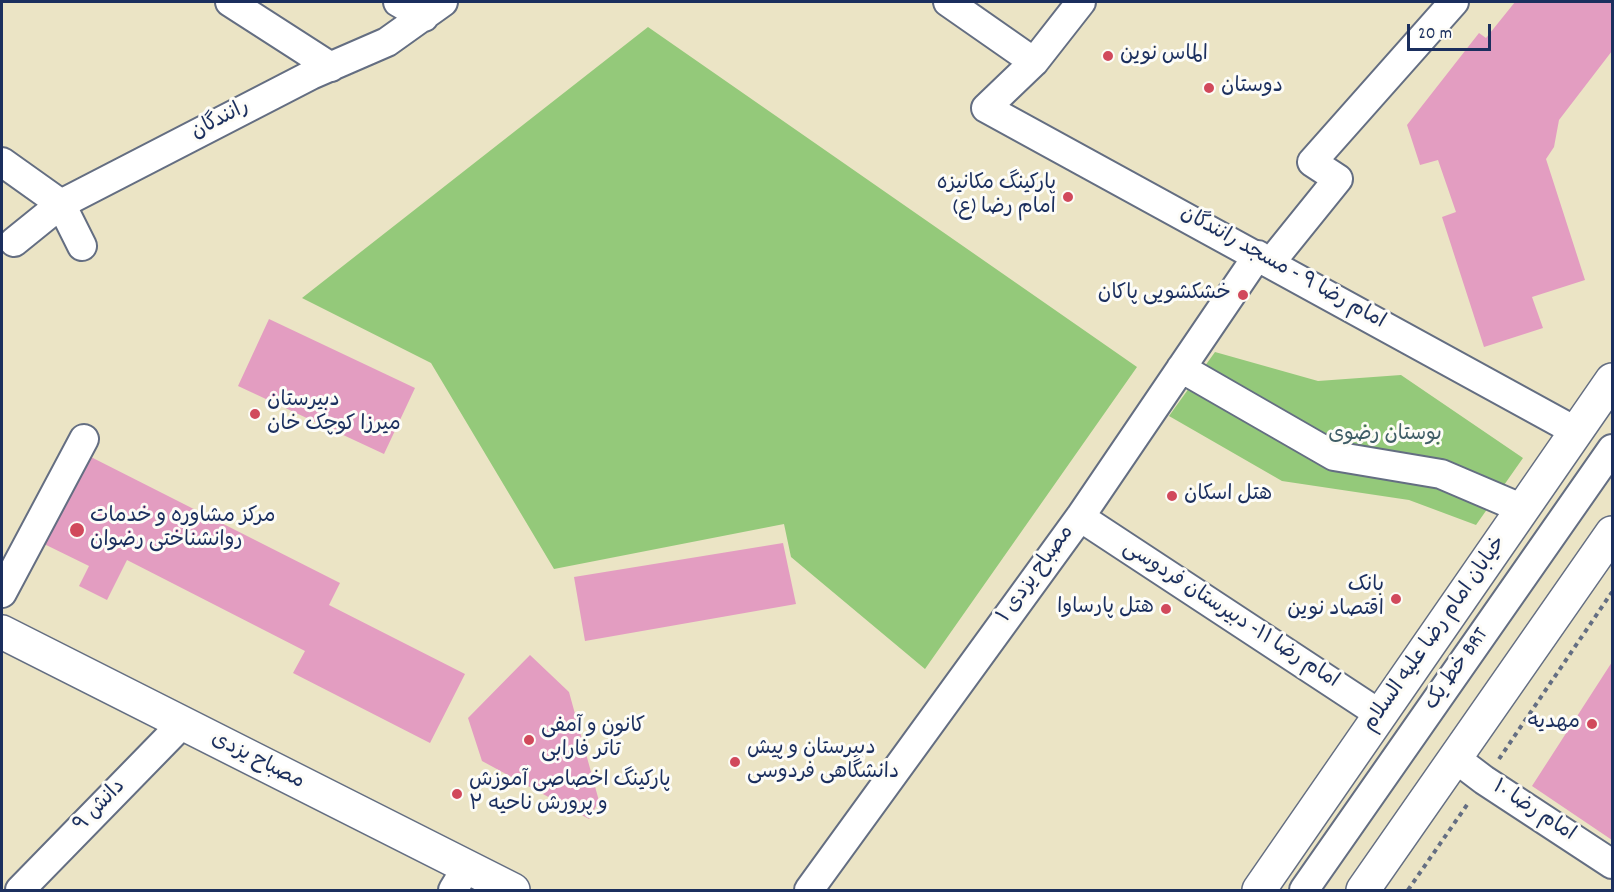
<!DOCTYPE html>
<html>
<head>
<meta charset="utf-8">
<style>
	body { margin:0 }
	#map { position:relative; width:1614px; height:892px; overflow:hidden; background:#ebe4c5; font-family:Dekko,sans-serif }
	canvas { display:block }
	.frame { position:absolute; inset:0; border:3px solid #1b2f5e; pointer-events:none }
	.scale { position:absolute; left:1407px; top:24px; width:84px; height:27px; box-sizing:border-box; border:3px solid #1b2f5e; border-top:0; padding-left:8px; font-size:18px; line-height:21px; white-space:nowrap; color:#1b2f5e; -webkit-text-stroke:4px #fdfcf7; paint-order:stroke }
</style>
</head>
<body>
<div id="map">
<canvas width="1614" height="892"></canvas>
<div class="frame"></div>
<div class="scale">20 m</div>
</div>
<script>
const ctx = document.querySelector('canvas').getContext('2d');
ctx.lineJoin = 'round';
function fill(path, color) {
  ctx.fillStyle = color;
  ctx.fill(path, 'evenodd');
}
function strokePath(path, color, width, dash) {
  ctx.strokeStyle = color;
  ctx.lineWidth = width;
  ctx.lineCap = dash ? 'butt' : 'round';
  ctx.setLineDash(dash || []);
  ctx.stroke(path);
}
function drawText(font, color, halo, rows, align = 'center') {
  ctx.font = font + ' Dekko,"Playpen Sans Arabic",sans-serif';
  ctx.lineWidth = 6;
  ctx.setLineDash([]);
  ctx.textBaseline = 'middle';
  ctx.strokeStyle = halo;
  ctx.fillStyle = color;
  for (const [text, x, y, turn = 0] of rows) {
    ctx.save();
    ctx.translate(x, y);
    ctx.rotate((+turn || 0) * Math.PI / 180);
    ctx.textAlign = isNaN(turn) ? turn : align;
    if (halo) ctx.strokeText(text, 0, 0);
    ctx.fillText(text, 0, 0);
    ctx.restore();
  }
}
fill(new Path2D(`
	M648,27L1137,367L925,669L791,557L784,524L554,569L431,363L302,298Z
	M1215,352L1318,381L1401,375L1523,458L1476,525L1409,500L1282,481L1169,416Z`), '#94c97a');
fill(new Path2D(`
	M1515,2H1612V51L1559,120L1554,147L1546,159L1585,280L1532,297L1543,328L1484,347L1442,217L1456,212L1438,160L1420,165L1407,125L1479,33L1486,38Z
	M269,319L415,388L384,454L238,386Z
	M85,454L340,583L329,605L465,674L430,743L293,673L305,651L127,560L107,600L79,586L89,566L40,542Z
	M783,543L796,604L585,641L574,577Z
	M530,655L569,692L599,801L589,819L482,761L468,718Z
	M1612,662V840L1532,786Z`), '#e39dc1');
const minor = new Path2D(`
	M230,2L331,67
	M398,2L424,17
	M948,2L1034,62
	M1081,2L1034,62L986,108L1577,432
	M2,162L61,204L82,246
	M14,242L61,204L311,75L387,42L443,2
	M1271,262L1338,179L1312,162L1454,2
	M1181,368L1334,456L1441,474L1523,509
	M1080,517L1381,715
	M2,593L84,439
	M1455,758L1484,780L1612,864
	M20,890L182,724
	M453,890L467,867
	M809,890L1080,517L1258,255
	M1304,890L1612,449`);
const major = new Path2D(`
	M2,632L513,890
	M1259,890L1612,380
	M1363,890L1612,533`);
strokePath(minor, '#646e82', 32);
strokePath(major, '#646e82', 36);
strokePath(new Path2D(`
	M1499,759L1612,592
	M1408,890L1469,802`), '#646e82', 4, [4.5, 4.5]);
strokePath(minor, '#fff', 28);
strokePath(major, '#fff', 33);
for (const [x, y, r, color] of [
	[1108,56,6,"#d1495b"],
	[1209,88,6,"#d1495b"],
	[1068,197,6,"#d1495b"],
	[1243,295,6,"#d1495b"],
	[255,414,6,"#d1495b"],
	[1172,496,6,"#d1495b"],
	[77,530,8,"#d1495b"],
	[1396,599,6,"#d1495b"],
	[1166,609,6,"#d1495b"],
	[1592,724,6,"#d1495b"],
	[529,740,6,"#d1495b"],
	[735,762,6,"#d1495b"],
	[457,794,6,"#d1495b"]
]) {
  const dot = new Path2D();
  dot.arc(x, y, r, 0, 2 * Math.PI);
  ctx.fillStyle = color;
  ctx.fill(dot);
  strokePath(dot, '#fdfcf7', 2);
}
drawText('21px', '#1b2f5e', '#fdfcf7', [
	["الماس نوين",1120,56],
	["دوستان",1221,88],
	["پارکینگ مکانیزه",1056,185,"right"],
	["امام رضا (ع)",1056,209,"right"],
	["خشکشویی پاکان",1231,295,"right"],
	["دبیرستان",267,402],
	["میرزا کوچک خان",267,426],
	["هتل اسکان",1184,496],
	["مرکز مشاوره و خدمات",90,518],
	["روانشناختی رضوان",90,542],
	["بانک",1384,587,"right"],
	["اقتصاد نوین",1384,611,"right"],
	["هتل پارساوا",1154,609,"right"],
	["مهدیه",1580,724,"right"],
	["کانون و آمفی",541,728],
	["تاتر فارابی",541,752],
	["دبیرستان و پیش",747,750],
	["دانشگاهی فردوسی",747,774],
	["پارکینگ اخصاصی آموزش",469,782],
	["و پرورش ناحیه ۲",469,806]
], 'left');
drawText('21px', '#1b2f5e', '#fdfcf7', [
	["رانندگان",221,121,-27],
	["امام رضا ۹ - مسجد رانندگان",1282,269,29],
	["مصباح یزدی ۱",1037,575,-54],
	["امام رضا ۱۱- دبیرستان فردوسی",1230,616,33],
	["خیابان امام رضا علیه السلام",1436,635,-55],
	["خط یک BRT",1458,670,-55],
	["مصباح یزدی",257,762,27],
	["دانش ۹",101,807,-46],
	["امام رضا ۱۰",1533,812,33]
]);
drawText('21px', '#3f5d66', '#fdfcf7', [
	["بوستان رضوی",1385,436]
]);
</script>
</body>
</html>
